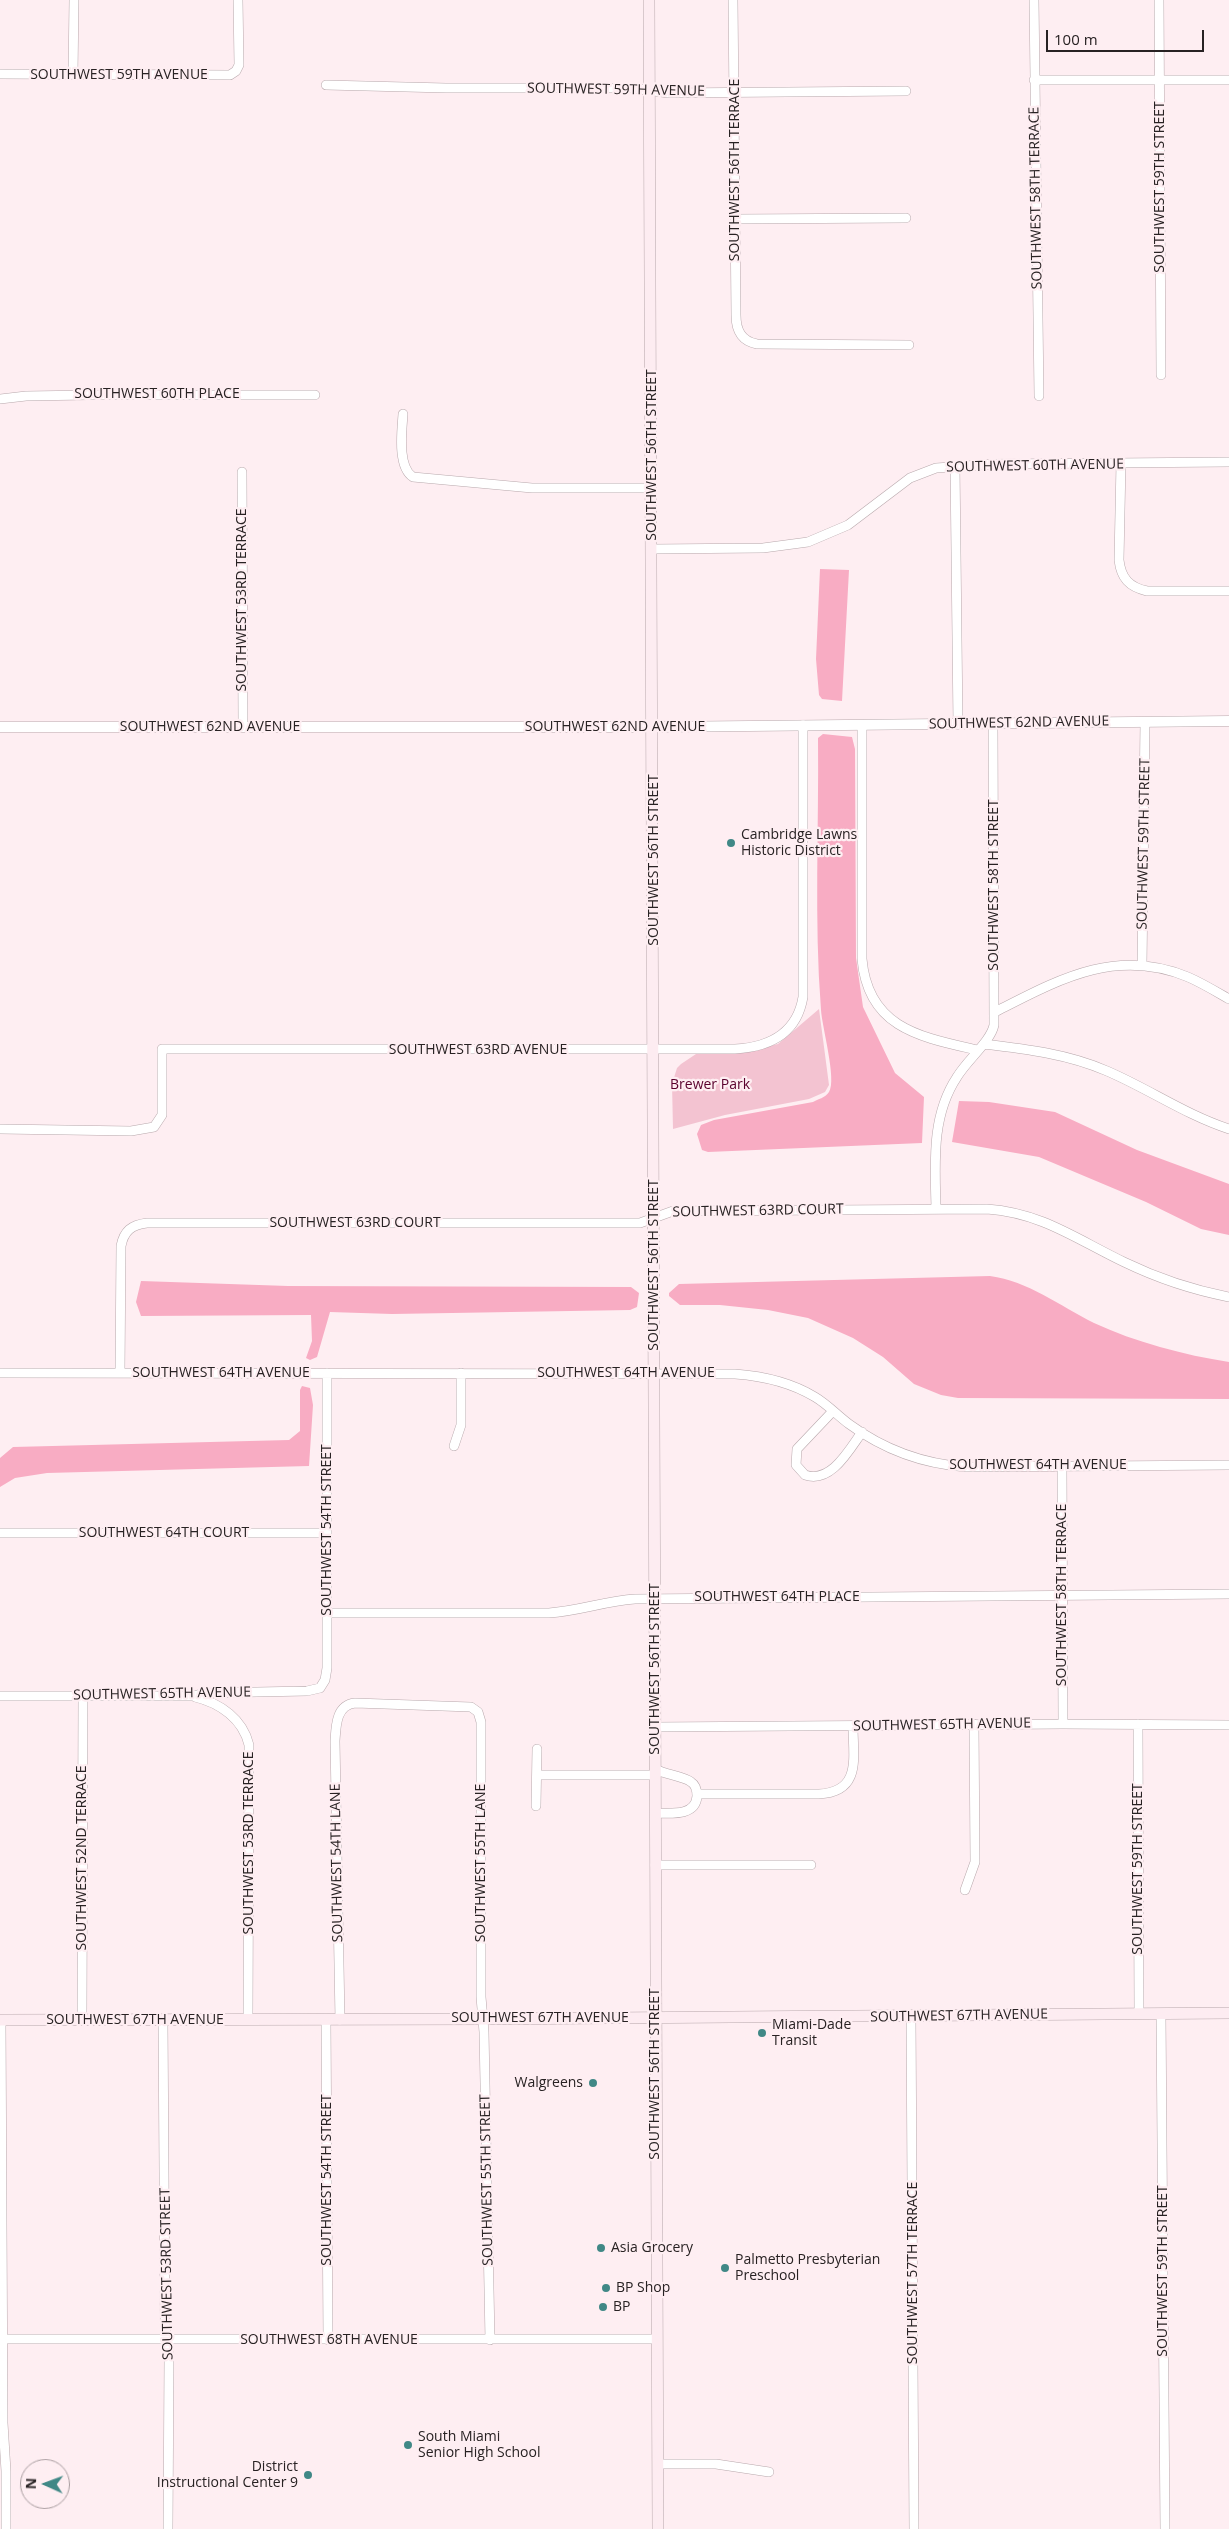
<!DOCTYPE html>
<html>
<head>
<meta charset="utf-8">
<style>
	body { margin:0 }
	#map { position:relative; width:1229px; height:2529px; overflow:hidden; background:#feeef2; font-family:"Open Sans",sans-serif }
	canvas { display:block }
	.north { position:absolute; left:20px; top:2459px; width:50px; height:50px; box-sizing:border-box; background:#feeef2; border:1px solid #a89c9f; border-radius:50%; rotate:272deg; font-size:14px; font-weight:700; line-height:20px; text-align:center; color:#282223 }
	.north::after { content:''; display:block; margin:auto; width:18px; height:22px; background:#408886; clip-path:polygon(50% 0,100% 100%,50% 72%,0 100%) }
	.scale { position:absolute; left:1046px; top:30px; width:158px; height:22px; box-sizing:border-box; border:2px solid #282223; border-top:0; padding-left:6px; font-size:15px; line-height:18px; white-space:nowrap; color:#282223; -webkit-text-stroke:4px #feeef2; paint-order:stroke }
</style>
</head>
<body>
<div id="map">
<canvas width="1229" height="2529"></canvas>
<div class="north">N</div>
<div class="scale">100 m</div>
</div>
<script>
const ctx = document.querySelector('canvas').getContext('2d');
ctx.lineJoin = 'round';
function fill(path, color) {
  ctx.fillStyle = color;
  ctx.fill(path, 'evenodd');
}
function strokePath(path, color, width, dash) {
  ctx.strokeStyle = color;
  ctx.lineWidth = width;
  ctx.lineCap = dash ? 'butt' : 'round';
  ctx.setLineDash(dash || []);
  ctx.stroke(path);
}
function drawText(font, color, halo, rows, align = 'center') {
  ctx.font = font + ' "Open Sans",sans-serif';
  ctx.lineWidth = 4.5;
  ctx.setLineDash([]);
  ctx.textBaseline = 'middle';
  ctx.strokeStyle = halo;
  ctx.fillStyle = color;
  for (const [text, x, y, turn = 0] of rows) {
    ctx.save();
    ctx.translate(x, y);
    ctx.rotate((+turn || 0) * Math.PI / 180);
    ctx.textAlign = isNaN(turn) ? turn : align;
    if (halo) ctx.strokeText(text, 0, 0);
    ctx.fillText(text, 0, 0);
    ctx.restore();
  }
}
fill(new Path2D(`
	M819,1009L829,1085L825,1092L809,1099L725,1115L673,1129L672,1084L677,1068L681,1064L699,1052H744L778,1044Z`), '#f3c3d1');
fill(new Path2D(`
	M820,569L849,570L842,701L822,699L819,695L816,659Z
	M823,734L852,737L855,749L856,958L863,1007L895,1073L924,1097L922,1143L708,1152L702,1150L697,1134L701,1125L714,1120L813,1102C818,1099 825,1098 829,1092C837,1080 822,1027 821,1010C814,919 819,829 818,738Z
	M959,1101L989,1102L1055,1112L1137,1150L1229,1184V1235L1201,1229L1146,1202L1039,1157L952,1142Z
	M990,1276C1028,1281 1060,1306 1094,1323C1135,1342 1184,1355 1229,1362V1399L958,1398L941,1395L914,1384L883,1357L853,1338L808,1318L768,1310L720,1305H680L669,1296V1293L679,1284Z
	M141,1281L288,1286L631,1287L639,1293L637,1307L630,1310L392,1314L330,1312L317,1357L310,1360L306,1358L312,1341L311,1315L141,1316L136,1302Z
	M302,1386L310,1388L313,1405L309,1466L47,1473L15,1478L0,1487V1458L13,1447L289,1440L300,1431V1390Z`), '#f8acc3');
const minor = new Path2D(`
	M733,0L736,315C736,330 741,341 757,344L909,345
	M1034,0L1039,396
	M1159,0L1161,375
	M0,74L230,75L236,71L239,65L238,0
	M73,75L74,0
	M1034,80H1229
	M326,85L446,88H633L668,93L906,91
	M735,219L906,218
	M0,399L26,396L88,395H315
	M403,414C402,430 397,467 413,477L532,488H652
	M1121,463L1119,560C1121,578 1129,587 1147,591H1229
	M955,466L958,724
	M242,472L243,727
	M653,549L763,548L808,542L848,525L910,478L936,468L995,464L1229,462
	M862,725V959C868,1028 920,1037 977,1050
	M1142,966L1145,722
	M995,1012C1058,980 1115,947 1188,977C1202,983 1215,991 1229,999
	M984,1044C1026,1049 1068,1054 1107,1071C1149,1089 1186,1115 1229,1129
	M0,1129L131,1131L154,1127L162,1115V1049H735C770,1047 797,1033 803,997V725
	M936,1208C935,1163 931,1116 957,1077C967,1060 991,1041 994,1025L993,723
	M0,1373L735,1374C762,1376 792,1383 815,1397C827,1404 837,1415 849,1424C883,1449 924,1464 966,1467L1229,1465
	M120,1373L121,1246C124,1231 131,1225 147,1223H640L673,1211L987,1209C1042,1213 1076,1239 1124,1262C1157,1278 1193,1290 1229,1297
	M833,1411L797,1449L796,1465L805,1475C831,1484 849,1450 862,1432
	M454,1446L461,1425V1373
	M1062,1466L1063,1724
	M0,1533H327
	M327,1613H549C579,1611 605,1601 635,1599L1229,1594
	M0,1696H193L207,1693L307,1691L320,1688L325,1680L327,1668V1373
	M195,1697C220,1703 243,1719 249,1745L248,2020
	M1138,1724L1139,2014
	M655,1727L1063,1724L1229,1725
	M655,1769C666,1775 684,1776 691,1782C696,1785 697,1790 697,1796C696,1817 669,1813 655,1813
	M537,1775H655
	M697,1794H819C862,1792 853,1757 853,1726
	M536,1806L537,1749
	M655,1865H811
	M965,1890L975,1862L974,1724
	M1161,2014L1165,2529
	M911,2016L914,2529
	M1,2020L3,2423L6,2471V2529
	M82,2020L83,1696
	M163,2020L165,2324L169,2359L168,2529
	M326,2020L328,2340
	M340,2020L335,1741C336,1726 336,1705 355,1703L471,1707L478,1712L481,1722V1997L484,2032L490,2340
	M0,2339H657
	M658,2464H716L769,2472`);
const tertiary = new Path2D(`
	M0,727H653L1229,721`);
const secondary = new Path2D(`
	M649,0L658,2529
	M0,2020L483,2019L1229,2013`);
strokePath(minor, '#b8a8ac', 10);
strokePath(tertiary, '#b8a8ac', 11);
strokePath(secondary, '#b8a8ac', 12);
strokePath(minor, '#fff', 9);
strokePath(tertiary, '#fff', 10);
strokePath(secondary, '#fdecf1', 11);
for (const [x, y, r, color] of [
	[731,843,5,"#408886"],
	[762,2033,5,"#408886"],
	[593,2083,5,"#408886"],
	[601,2248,5,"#408886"],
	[725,2268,5,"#408886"],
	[606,2288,5,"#408886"],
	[603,2307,5,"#408886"],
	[408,2445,5,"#408886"],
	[308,2475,5,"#408886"]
]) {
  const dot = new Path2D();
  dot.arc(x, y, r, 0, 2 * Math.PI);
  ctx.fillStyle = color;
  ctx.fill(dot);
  strokePath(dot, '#feeef2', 2);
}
drawText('14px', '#282223', '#feeef2', [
	["SOUTHWEST 59TH AVENUE",119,75],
	["SOUTHWEST 59TH AVENUE",616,90,1],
	["SOUTHWEST 56TH TERRACE",735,170,-90],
	["SOUTHWEST 59TH STREET",1160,187,-90],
	["SOUTHWEST 58TH TERRACE",1036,198,-91],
	["SOUTHWEST 60TH PLACE",157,394],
	["SOUTHWEST 56TH STREET",652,455,-90],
	["SOUTHWEST 60TH AVENUE",1035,466,-1],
	["SOUTHWEST 53RD TERRACE",242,600,-90],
	["SOUTHWEST 62ND AVENUE",1019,723,-1],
	["SOUTHWEST 62ND AVENUE",210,727],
	["SOUTHWEST 62ND AVENUE",615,727],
	["SOUTHWEST 59TH STREET",1144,844,-89],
	["SOUTHWEST 56TH STREET",654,860,-90],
	["SOUTHWEST 58TH STREET",994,885,-90],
	["SOUTHWEST 63RD AVENUE",478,1050],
	["SOUTHWEST 63RD COURT",758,1211,-1],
	["SOUTHWEST 63RD COURT",355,1223],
	["SOUTHWEST 56TH STREET",654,1265,-90],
	["SOUTHWEST 64TH AVENUE",221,1373],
	["SOUTHWEST 64TH AVENUE",626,1373],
	["SOUTHWEST 64TH AVENUE",1038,1465],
	["SOUTHWEST 54TH STREET",327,1530,-90],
	["SOUTHWEST 64TH COURT",164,1533],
	["SOUTHWEST 58TH TERRACE",1062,1595,-90],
	["SOUTHWEST 64TH PLACE",777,1597],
	["SOUTHWEST 56TH STREET",655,1669,-90],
	["SOUTHWEST 65TH AVENUE",162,1694,-1],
	["SOUTHWEST 65TH AVENUE",942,1725,-1],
	["SOUTHWEST 53RD TERRACE",249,1843,-90],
	["SOUTHWEST 52ND TERRACE",82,1858,-90],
	["SOUTHWEST 54TH LANE",337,1863,-91],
	["SOUTHWEST 55TH LANE",481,1863,-90],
	["SOUTHWEST 59TH STREET",1138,1869,-90],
	["SOUTHWEST 67TH AVENUE",959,2016,-1],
	["SOUTHWEST 67TH AVENUE",540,2018],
	["SOUTHWEST 67TH AVENUE",135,2020],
	["SOUTHWEST 56TH STREET",655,2074,-90],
	["SOUTHWEST 54TH STREET",327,2180,-90],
	["SOUTHWEST 55TH STREET",487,2180,-91],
	["SOUTHWEST 59TH STREET",1163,2271,-90],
	["SOUTHWEST 57TH TERRACE",913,2273,-90],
	["SOUTHWEST 53RD STREET",167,2274,-91],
	["SOUTHWEST 68TH AVENUE",329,2340]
]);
drawText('14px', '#282223', '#feeef2', [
	["Cambridge Lawns",741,835],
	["Historic District",741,851],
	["Miami-Dade",772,2025],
	["Transit",772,2041],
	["Walgreens",583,2083,"right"],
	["Asia Grocery",611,2248],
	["Palmetto Presbyterian",735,2260],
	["Preschool",735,2276],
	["BP Shop",616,2288],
	["BP",613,2307],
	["South Miami",418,2437],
	["Senior High School",418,2453],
	["District",298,2467,"right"],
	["Instructional Center 9",298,2483,"right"]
], 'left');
drawText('14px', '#5a002d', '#feeef2', [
	["Brewer Park",710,1085]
]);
</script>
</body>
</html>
